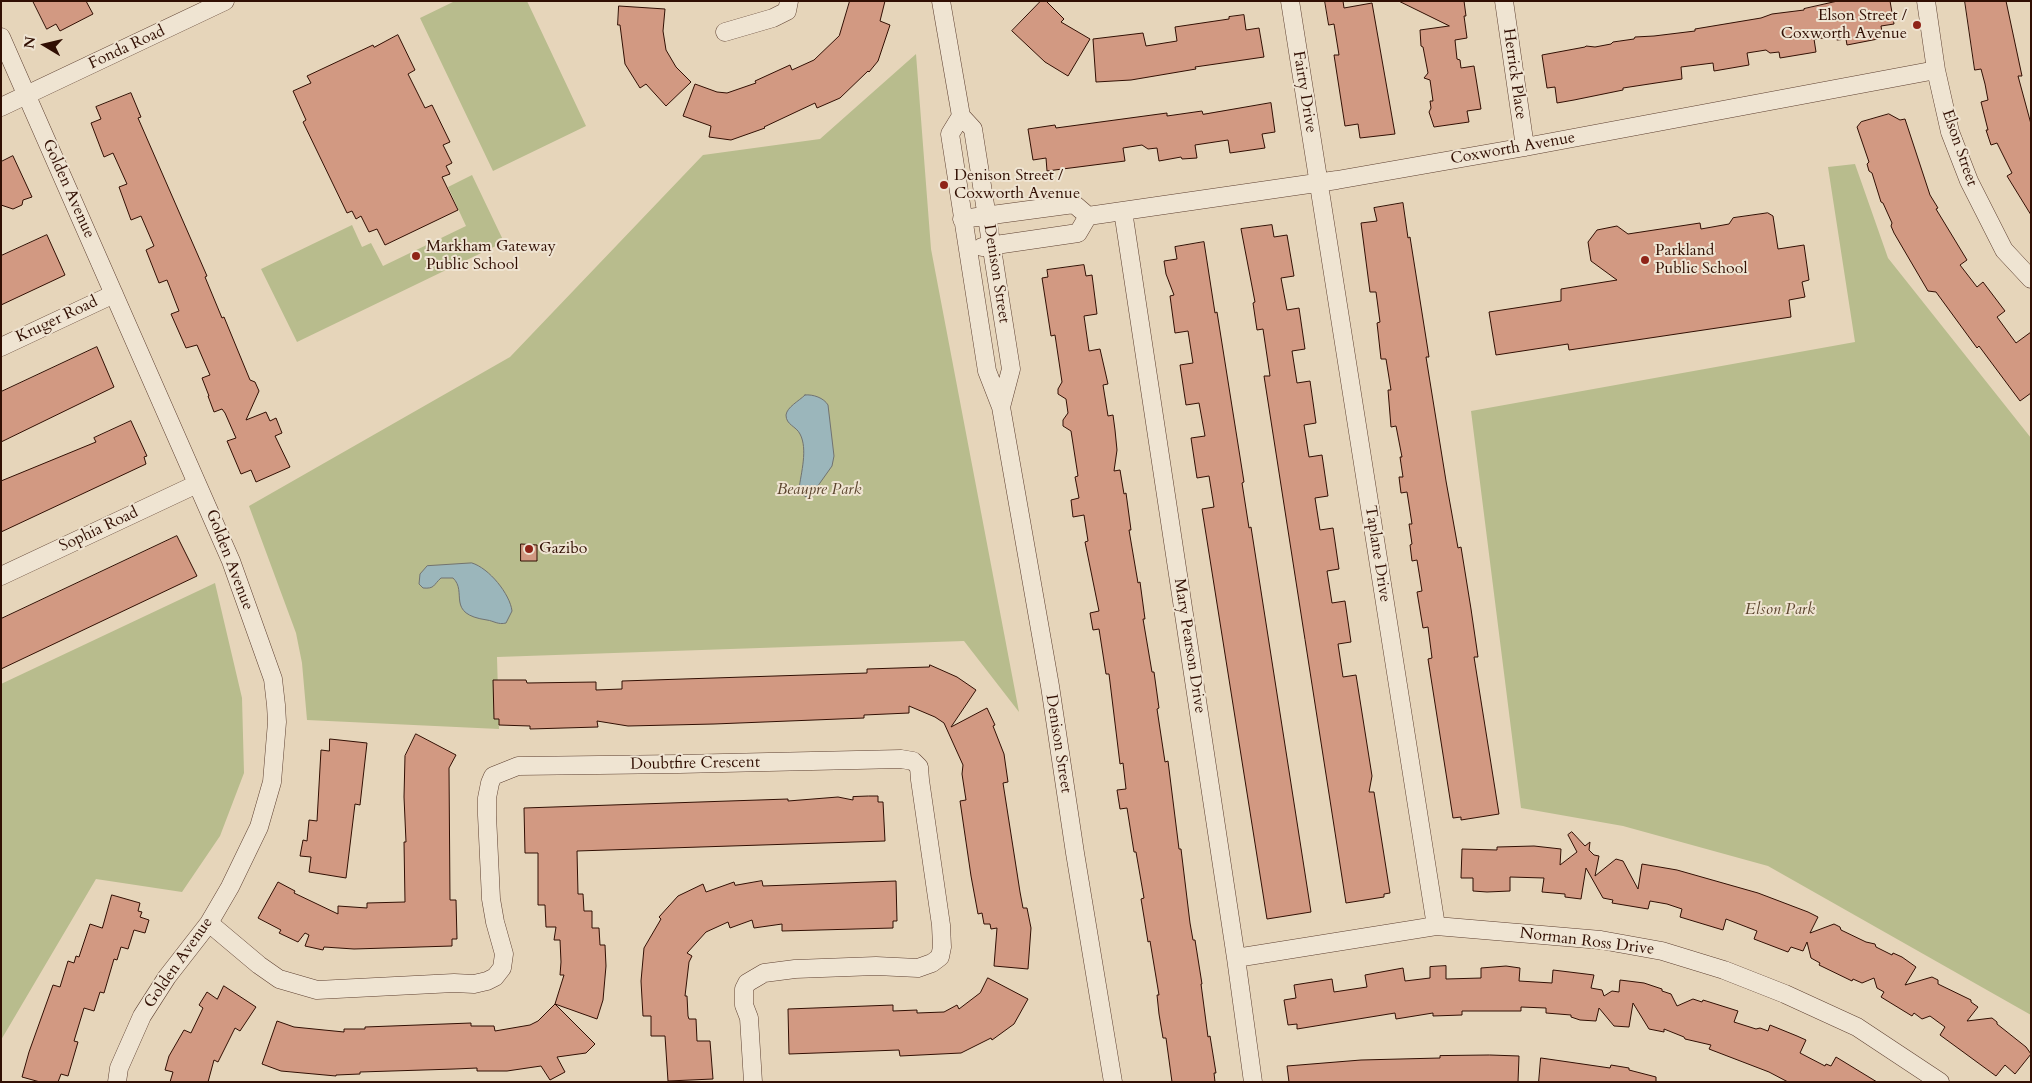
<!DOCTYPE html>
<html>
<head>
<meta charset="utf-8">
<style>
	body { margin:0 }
	#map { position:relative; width:2032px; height:1083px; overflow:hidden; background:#e6d5ba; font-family:Cardo,serif }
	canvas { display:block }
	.frame { position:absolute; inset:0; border:2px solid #310f03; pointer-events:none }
	.north { position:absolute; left:20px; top:20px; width:50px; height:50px; -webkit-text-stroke:4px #efe4d2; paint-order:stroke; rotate:279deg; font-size:14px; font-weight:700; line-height:20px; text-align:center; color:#310f03 }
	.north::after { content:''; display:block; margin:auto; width:18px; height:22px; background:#310f03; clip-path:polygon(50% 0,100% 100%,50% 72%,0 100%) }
</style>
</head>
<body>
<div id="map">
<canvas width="2032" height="1083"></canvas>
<div class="frame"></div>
<div class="north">N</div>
</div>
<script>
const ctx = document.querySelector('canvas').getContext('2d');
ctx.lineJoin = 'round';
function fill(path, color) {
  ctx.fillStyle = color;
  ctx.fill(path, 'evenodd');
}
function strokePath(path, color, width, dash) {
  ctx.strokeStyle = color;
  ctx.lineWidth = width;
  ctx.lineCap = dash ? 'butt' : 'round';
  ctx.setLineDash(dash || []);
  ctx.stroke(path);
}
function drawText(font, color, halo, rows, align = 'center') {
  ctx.font = font + ' Cardo,serif';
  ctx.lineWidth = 4;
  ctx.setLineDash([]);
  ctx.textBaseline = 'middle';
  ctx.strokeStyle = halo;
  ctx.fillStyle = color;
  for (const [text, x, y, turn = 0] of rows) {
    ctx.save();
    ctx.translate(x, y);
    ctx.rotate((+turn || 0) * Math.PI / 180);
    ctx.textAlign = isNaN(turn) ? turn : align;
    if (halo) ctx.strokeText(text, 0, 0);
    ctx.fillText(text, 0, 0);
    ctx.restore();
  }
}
fill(new Path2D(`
	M455,1H527L586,126L493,171L420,18Z
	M916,54L931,249L1019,712L964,641L497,657L499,729L307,720L302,663L296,633L249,506L510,357L703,155L820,139Z
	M1855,164L1888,258L2031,438V1015L1768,866L1623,826L1521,808L1471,411L1855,342L1828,167Z
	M472,175L504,242L297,342L261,269L352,225L362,247L371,243L383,266L466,226L448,187Z
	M215,583L242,698L244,773L220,836L182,892L96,879L1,1040V684Z`), '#b8bc8d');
const water = new Path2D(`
	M805,395C813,394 824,398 828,405L834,456L832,466L810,497L808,498L803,495L799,489C801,473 808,449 800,434C796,426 786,425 786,415C787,407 799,401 805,395Z
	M472,563C489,568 510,594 512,611L506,623C498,625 494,621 487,620C445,614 468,592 453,578H441C433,585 435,589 423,588L419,584L420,574L427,566Z`);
fill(water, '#9bb6bb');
strokePath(water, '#717371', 1);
const building = new Path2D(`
	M33,1H86L93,14L60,31L56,24L47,29Z
	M850,1H885L880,21L890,25L878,61L869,72L868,71L840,98L817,108L815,103L764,127L765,128L731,140L709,137L711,126L683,116L695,84L717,92L727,93L756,83L755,81L790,65L792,70L814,60L839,36Z
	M1041,1H1046L1064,19L1061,22L1090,39L1068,76L1045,62L1012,31Z
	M1325,1H1343L1344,8L1372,3L1395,134L1360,138L1358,124L1345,126L1334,55H1339L1334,24L1329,25Z
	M1399,1H1464L1466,16H1464L1467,38L1455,40L1457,59L1460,60L1461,68L1474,66L1481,109L1467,111L1469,122L1434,127L1429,112L1431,108L1430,101H1433L1430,80L1424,78L1428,73L1423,47L1421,46L1420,30L1449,26Z
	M1838,1H1890L1894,24L1881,26L1883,38L1847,45L1846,39L1837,40L1833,37L1814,39L1816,52L1780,58L1779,52L1770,53L1766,50L1747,53L1749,65L1714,71L1713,63L1681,67L1682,79L1623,88V90L1574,100L1557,103L1555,87L1547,88L1542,55L1585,47L1586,46L1595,47L1611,44L1613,42L1634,39L1635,37L1654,36L1695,31V29L1761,18L1772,14L1804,10V9Z
	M1965,1H2006L2022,76H2018L2031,124V215L2007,176L2012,173L1997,143L1991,145L1986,130H1988L1981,102L1988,100L1985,84L1981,69L1975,70Z
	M619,6L665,9L663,31L666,50L676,67L691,82L666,106L646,84L640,88L625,64L620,25H618Z
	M1244,15L1246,30L1259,28L1264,57L1195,67L1196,69L1131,80L1096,82L1093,39L1143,33L1146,46L1177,41L1175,27L1229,19V17Z
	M398,35L415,70L408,74L425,108L432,105L450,142L443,145L452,163L446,166L450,174L442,177L458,210L385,245L377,229L369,232L361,216L356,219L352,211L347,213L303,122L306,120L293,91L311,83L307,76L373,45L374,47Z
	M131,93L141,117L138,118L207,276L205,277L222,318L224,317L250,380L255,382L259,391L246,420L266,412L270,421L276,418L282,433L275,436L290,467L256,482L251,470L241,474L227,441L236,438L225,413L222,409L214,412L208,396H209L202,378L210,375L197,345L186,348L171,314L179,311L167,280L159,283L146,250L154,246L141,216L131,220L119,187L127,184L113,153L104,157L91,123L101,119L96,107Z
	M1271,103L1275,132L1262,134L1265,148L1230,153L1228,140L1195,145L1197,158L1182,159L1181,157L1159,161L1157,148L1148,149L1142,145L1123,148L1125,161L1047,171L1046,158L1033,160L1028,129L1055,125L1056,128L1167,113V116L1202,111L1203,114Z
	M1889,114L1900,120L1905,119L1930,195L1938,208L1936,209L1967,260L1960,265L1977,287L1983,282L2005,311L1997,317L2016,343L2031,332V393L2020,401L1979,346L1977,348L1936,292L1928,291L1894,233L1891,226L1892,223L1883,203L1881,202L1872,173L1869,171L1867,164L1869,162L1857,127L1861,122Z
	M13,156L32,197L23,200L22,205L13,209L1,205V162Z
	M1403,203L1408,238L1410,237L1429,357H1426L1446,481L1458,548L1461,547L1471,609L1478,657H1474L1499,814L1461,820V817L1453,818L1428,659L1432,658L1428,627L1423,628L1417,592L1422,591L1417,560L1412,561L1410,545L1412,544L1409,524H1412L1407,492L1401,493L1399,477H1403L1400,457H1402L1396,426L1391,427L1388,390H1391L1386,359H1381L1377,323L1380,322L1376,292H1370L1361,223L1377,221L1374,208Z
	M1768,213L1773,216L1778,249L1804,245L1809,280L1802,282L1805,297L1789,300L1791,317L1569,350L1568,344L1496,355L1489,312L1561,301V289L1617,280L1591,261L1588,242L1597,230L1617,226L1628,234L1700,223L1701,229L1729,224L1733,218Z
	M1272,225L1274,237L1287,235L1294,276L1281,278L1287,310L1299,308L1305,349L1292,351L1297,383L1310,381L1316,423L1304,425L1309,457L1322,455L1328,496L1315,498L1320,530L1333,528L1339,569L1327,571L1330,590L1332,603L1345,601L1351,642L1338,644L1343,677L1356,675L1372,776L1369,792H1374L1390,893L1384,894V897L1346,903L1264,376H1270L1263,329L1257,330L1253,303L1255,302L1241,229Z
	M47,235L65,275L1,305V256Z
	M1204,242L1215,313L1217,312L1244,482L1242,483L1249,528L1251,527L1311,912L1267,919L1202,509L1214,507L1209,476L1197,478L1191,438L1205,436L1199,403L1186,405L1180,365L1193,363L1188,331L1175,333L1170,296L1174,295L1166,274L1164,261L1177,259L1175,247Z
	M1084,265L1086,276L1092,275L1097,314L1084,316L1089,351L1100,349L1108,384L1103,385L1108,416L1113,415L1115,430L1117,450L1114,471L1120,470L1124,494L1126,493L1131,530H1129L1138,583L1140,582L1145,619H1143L1152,672H1154L1159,708L1157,709L1165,762L1168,761L1179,849H1181L1190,923L1193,940H1195L1202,984H1201L1208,1037L1210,1036L1216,1073H1214L1215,1082H1172L1166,1038H1163L1159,1014L1157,995H1159L1150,941L1148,942L1144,917L1141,899L1144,898L1136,852H1134L1127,808L1120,809L1117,790L1126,789L1123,763L1120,764L1109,674H1106L1099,629L1093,630L1090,613L1099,611L1085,542L1088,541L1084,515L1073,517L1071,500L1079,498L1075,477L1078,476L1071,431L1063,426V420L1068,413L1066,399L1058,394V389L1062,382L1055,335L1051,336L1042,278L1048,277L1047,270Z
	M97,347L114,387L1,442V392Z
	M131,421L147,456L144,457L146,464L1,532V481L96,442L94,438Z
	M177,536L197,576L1,669V619Z
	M521,544L537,545V561H521Z
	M930,665L957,677L976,690L951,727L987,708L995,725L993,726L1004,754L1008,782L1003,783L1020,892L1023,908H1027L1031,928L1028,969L994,966L997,928L991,929L990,924H984L982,913L978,914L971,876L960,801L966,800L962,774L963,765L944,723L935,717L909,706V713L864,715V718L714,724L628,726L597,721L598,727L530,729V726L499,725V719H494L493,680H526L527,683L596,682V690L622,689V681L867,673V669L929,667Z
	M416,734L456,755L449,768L450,900H456L457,939H452V946L354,949L324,947L323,950L305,946L309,935L305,933L298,942L279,933L281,930L258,918L278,882L295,891L294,893L338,914V906L367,908V903L405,902L404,842H406L404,797L405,756Z
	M330,739L367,743L360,805L355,804L346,878L309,872L311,857L300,856L303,840L307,841L309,820L317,821L321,750L329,751Z
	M869,796H878V802H883L885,841L577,851L578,894H583L584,911H592V928H599L600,945H605L606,966L603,1000L597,1019L555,1004L595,1044L586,1053L557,1057L565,1072L550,1080L541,1066L507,1071H477V1068L455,1069L360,1072V1074L336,1075V1076L281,1071L262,1064L277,1021L294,1027L344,1032V1029H365V1027L471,1023V1026H494L495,1031L530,1025L538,1021L555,1004L564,975H560L561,962L560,940H554L556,927H546L545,905H538V853H525L524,808L729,801L788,799V801L838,797L853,800V797Z
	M1572,832L1585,846L1590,842L1589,850L1594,855L1599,856L1595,876L1616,859L1623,861L1638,889L1642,864L1677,870L1758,893L1808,912L1818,917L1810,933L1834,924L1840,927L1841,930L1866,942L1875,944L1876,947L1892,955L1893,953L1902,957L1916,967L1905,985L1932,977L1938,980V984L1971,1000V1002L1978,1007L1967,1021L1992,1018L1997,1022V1024L2026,1047L2031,1054L2015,1074L2005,1065L1996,1076L1940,1035L1945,1027L1930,1016L1922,1019L1914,1013L1912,1016L1881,997L1884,992L1877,988L1874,978L1862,983L1853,979L1852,981L1819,965L1820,963L1811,958L1807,942L1803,951L1791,947L1788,952L1754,939L1757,931L1726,919L1723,930L1680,917L1682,909L1667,904L1650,901L1648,909L1612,903L1613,900L1603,898L1586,868L1581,899L1565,897V894L1542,892L1544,878L1510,877V891L1487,892L1473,891V878H1461L1462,849L1497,850V847L1534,846L1561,849L1560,865L1577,852L1568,835Z
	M762,881L763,886L896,881L897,921H893V928L782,931V924L754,928L752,920L730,928L728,922L706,932L687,953L692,956L689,962L685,996H687L688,1016L689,1019H696L697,1041H710L713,1079L668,1081L665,1036H651V1016H643L641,981L644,948L661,919L659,917L678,896L703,884L706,892L734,882L735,885Z
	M112,895L140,903L138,911L142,912L140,917L149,920L145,933L134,930L128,949L121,947L117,960L114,959L104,993L100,992L94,1011L84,1008L74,1041L78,1042L68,1076L61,1074L58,1082H40L22,1077L29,1052L53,985L60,987L68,961L74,963L76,956L79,957L90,924L102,928Z
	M1446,966V979L1481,978V968L1506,966L1520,968L1519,981L1552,983L1553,970L1594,975L1591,988L1602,990L1604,996L1612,991L1619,992L1620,980L1644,983L1662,989V991L1671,994L1677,1006L1693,999L1702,1002L1703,1000L1738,1011L1734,1022L1756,1029L1760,1028L1768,1031L1770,1025L1797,1036L1806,1040L1800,1053L1825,1066L1826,1064L1831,1066L1836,1057L1877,1082H1788L1769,1072L1709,1049L1711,1045L1685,1039L1684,1037L1664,1029V1032L1649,1029L1633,1003L1629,1027L1614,1026L1599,1008L1596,1021L1580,1020L1571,1017V1015L1546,1013V1008L1521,1007V1011H1462V1015L1433,1016V1013L1396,1019L1395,1013L1297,1029V1024L1288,1025L1284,1000L1296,998L1294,985L1332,979L1334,992L1367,987L1365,975L1403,968L1405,981L1430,978V967Z
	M988,978L1028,999L1014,1024L992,1040L991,1038L961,1053L900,1056L899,1050L789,1054L788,1009L893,1005V1011L917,1010V1013L944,1012L957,1005L959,1009L980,993Z
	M224,986L256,1007L240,1031L235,1028L218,1062L214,1060L208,1082H170L173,1072L165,1070L169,1056L184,1030L191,1033L203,1008L199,1005L207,992L217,999Z
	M1490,1055L1519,1056L1518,1082H1289L1287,1066L1361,1060L1440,1058V1056Z
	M1541,1058L1610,1068L1611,1065L1629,1068V1070L1656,1077V1082H1539Z`);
fill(building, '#d29982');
strokePath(building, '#310f03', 1);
const minor = new Path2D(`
	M941,1L961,116L973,129L1011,369L1001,407
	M1290,1L1436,926
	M1504,1L1525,147
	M1926,1L1936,70L1950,132L1969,181L2004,250L2031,279
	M725,32L773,18L787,11L789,1
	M1,37L231,561L273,679L276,705L277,722L272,782L259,827L230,887L209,923L167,977L142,1016L119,1068L117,1082
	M1,107L225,1
	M961,116L950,134L987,371L1001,407L1050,686L1075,853L1113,1082
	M1123,211L1236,958L1253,1082
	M962,219L1074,204L1088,216L1337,180L1525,147L1936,70
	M982,247L1078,233L1088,216
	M1,347L114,294
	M1,576L197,484
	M209,923L259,965L279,979L317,990L454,983L474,984L487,981L495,977L502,968L504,954L495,922L491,899L487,815V798L490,783L493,776L518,766L679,764L901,759L913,761L919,767L920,780L941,925L942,947L940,957L932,963L918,968L876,966L795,969L764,973L747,983L744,989V1005L749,1018L753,1082
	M1236,958L1436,926L1601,940L1662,951L1724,970L1785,994L1857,1027L1940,1082`);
strokePath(minor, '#5e4031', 19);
strokePath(minor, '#efe4d2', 18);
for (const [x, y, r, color] of [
	[1917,25,5,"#8f2418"],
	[944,185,5,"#8f2418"],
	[416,256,5,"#8f2418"],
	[1645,260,5,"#8f2418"],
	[529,549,5,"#8f2418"]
]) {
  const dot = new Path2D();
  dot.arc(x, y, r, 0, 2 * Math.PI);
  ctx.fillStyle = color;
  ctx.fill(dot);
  strokePath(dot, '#efe4d2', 2);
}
drawText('16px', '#310f03', '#efe4d2', [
	["Elson Street /",1907,16,"right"],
	["Coxworth Avenue",1907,34,"right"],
	["Denison Street /",954,176],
	["Coxworth Avenue",954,194],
	["Markham Gateway",426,247],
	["Public School",426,265],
	["Parkland",1655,251],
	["Public School",1655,269],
	["Gazibo",539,549]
], 'left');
drawText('16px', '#310f03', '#efe4d2', [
	["Fonda Road",127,48,-25],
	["Herrick Place",1514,74,82],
	["Fairty Drive",1304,92,81],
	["Elson Street",1959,148,71],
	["Coxworth Avenue",1513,149,-10],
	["Golden Avenue",68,189,66],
	["Denison Street",996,274,81],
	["Kruger Road",57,320,-25],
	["Sophia Road",99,530,-25],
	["Taplane Drive",1377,554,81],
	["Golden Avenue",229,560,69],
	["Mary Pearson Drive",1189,646,81],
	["Denison Street",1058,744,81],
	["Doubtfire Crescent",695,764,-1],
	["Norman Ross Drive",1587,942,7],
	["Golden Avenue",179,963,-55]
]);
drawText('italic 16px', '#5a432c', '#efe4d2', [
	["Beaupre Park",819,490],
	["Elson Park",1780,610]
]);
</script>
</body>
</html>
